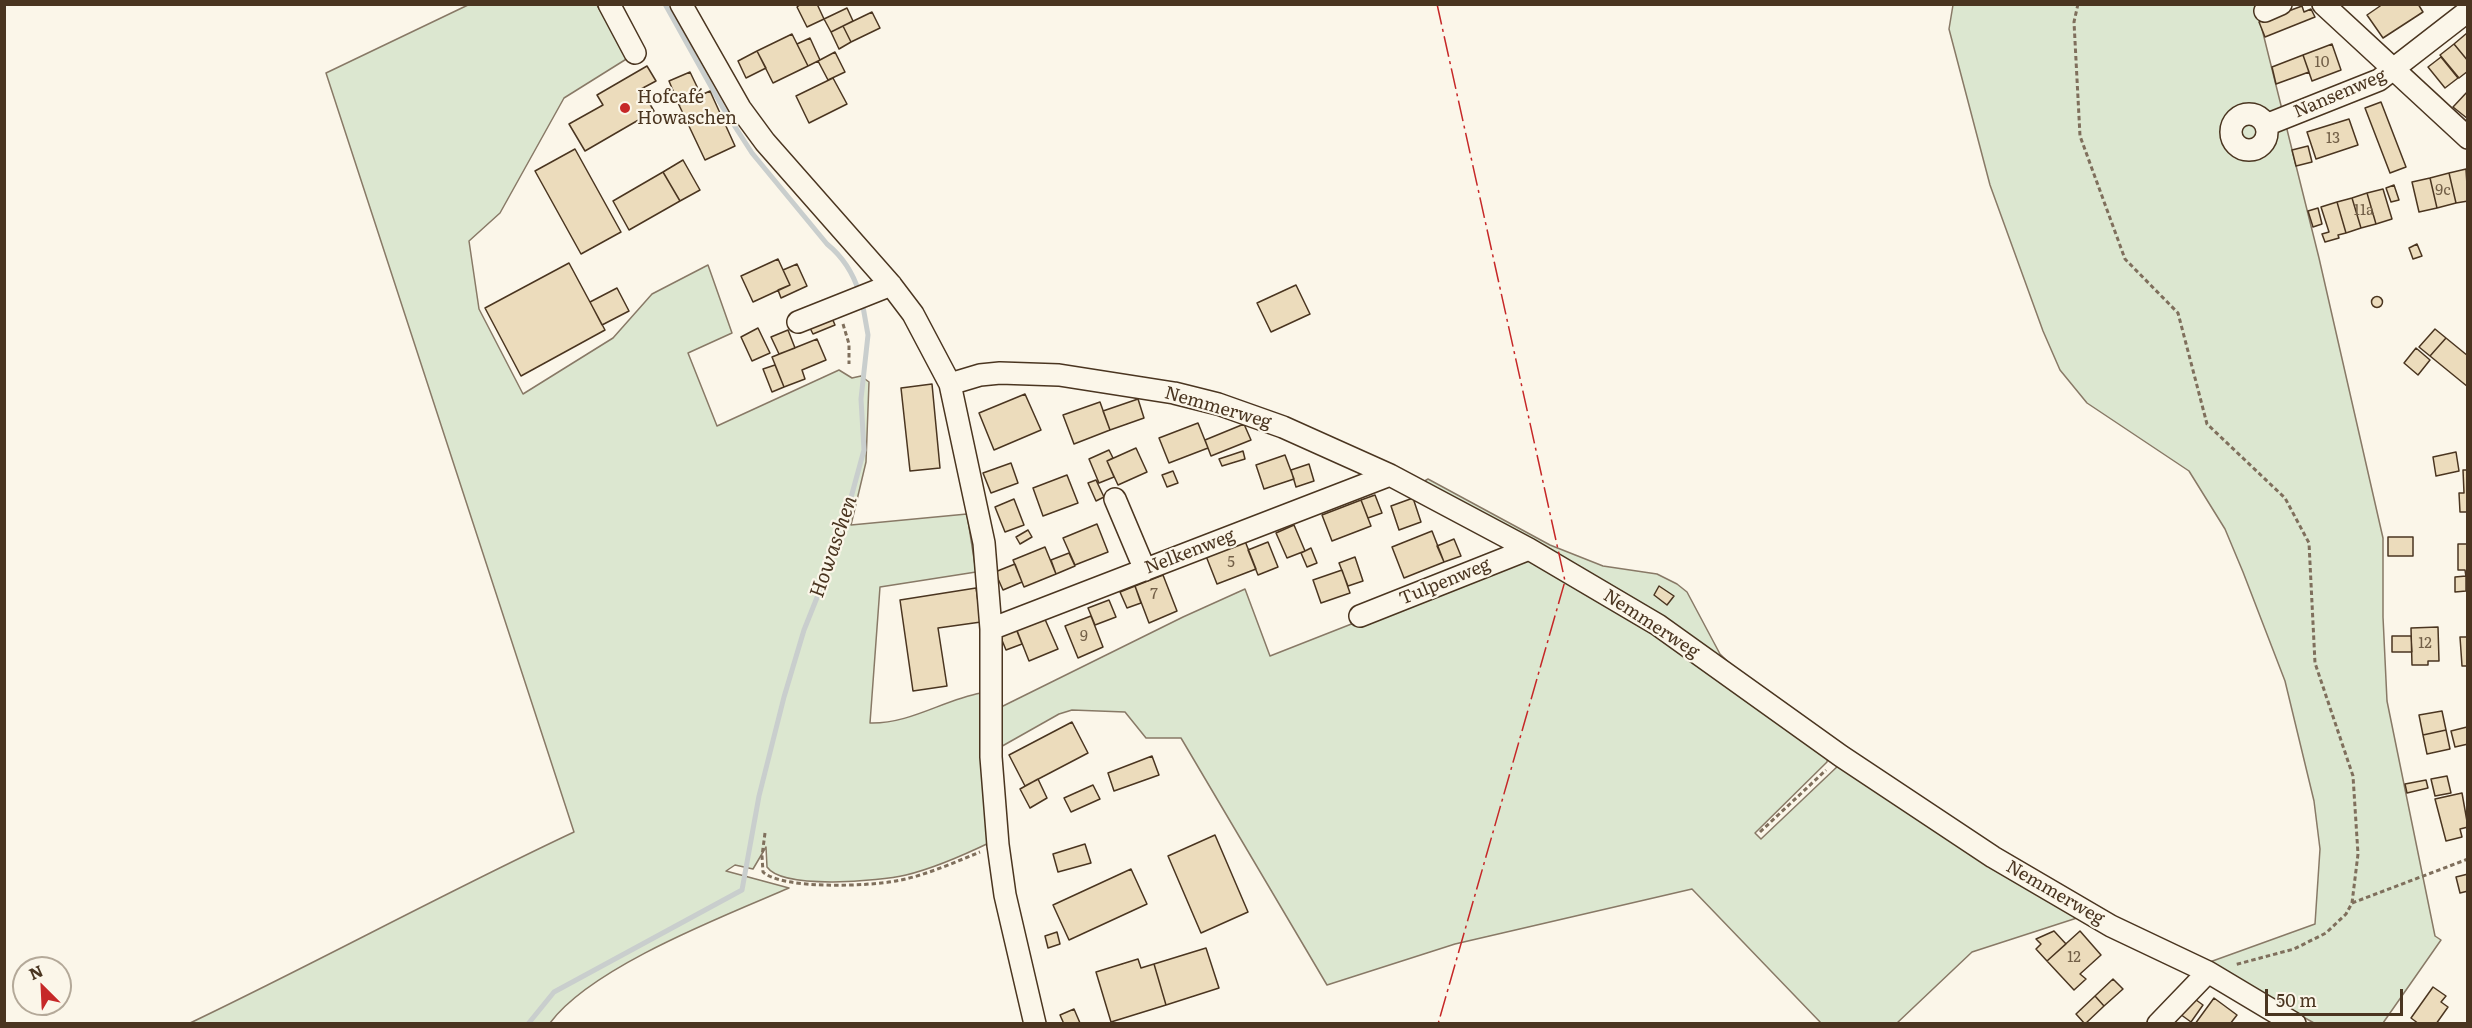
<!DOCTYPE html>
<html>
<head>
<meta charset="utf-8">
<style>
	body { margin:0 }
	#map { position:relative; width:2472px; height:1028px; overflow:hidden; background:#fbf6e9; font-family:Literata,serif }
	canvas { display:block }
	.frame { position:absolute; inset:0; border:6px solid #4a3520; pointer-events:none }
	.north { position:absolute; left:12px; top:956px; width:60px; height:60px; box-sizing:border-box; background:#fbf6e9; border:2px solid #b4a999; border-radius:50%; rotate:336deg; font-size:16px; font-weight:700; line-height:24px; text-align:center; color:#4a3520 }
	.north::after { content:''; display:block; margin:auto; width:21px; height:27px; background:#c62828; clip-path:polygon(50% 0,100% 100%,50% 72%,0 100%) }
	.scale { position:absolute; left:2265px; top:989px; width:138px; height:27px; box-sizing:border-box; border:3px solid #4a3520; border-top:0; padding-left:8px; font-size:18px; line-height:21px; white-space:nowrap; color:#4a3520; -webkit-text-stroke:4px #fbf6e9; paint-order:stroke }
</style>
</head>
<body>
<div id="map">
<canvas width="2472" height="1028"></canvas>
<div class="frame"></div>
<div class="north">N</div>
<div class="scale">50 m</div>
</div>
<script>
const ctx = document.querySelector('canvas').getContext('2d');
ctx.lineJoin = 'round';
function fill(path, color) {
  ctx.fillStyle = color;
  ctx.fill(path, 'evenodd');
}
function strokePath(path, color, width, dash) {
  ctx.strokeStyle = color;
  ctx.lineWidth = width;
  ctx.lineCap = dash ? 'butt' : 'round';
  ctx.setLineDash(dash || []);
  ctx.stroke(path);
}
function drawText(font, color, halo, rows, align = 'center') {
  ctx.font = font + ' Literata,serif';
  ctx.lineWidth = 4.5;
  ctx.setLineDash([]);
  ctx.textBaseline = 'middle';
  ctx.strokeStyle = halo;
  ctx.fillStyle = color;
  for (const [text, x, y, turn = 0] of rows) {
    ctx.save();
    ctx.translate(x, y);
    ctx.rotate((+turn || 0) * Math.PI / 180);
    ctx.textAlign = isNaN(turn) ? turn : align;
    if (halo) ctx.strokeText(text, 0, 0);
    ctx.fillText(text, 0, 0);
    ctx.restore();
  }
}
const green = new Path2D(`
	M468,5H597L628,58L564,98L500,213L469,241L479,309L523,394L613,338L652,294L708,265L732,333L688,353L717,426L839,370L852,378L861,376L869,382L866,462L851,525L967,514L976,572L880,587L870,723C910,724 943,700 981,693L991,842C964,855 935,868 906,875C880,881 783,890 767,867L766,847L753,869L735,865L726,871L789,888C724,916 591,967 550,1023L188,1024C318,962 444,893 574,832L326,73Z
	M1953,5H2256L2319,258L2383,538V617L2387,701L2435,936L2441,940L2383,1023H2314L2207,963L2315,924L2320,849L2314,801L2285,681L2243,572L2225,529L2189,471L2087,403L2060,370L2043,331L1990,185L1949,29Z
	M1428,479L1550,545L1603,566L1657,574L1677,584L1687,592L1720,654L1746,679L1423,482Z
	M1527,555L1617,606L1828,756L1827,762L1755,833L1761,839L1840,764L2080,917L1972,952L1897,1023H1821L1692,889L1455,944L1327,985L1181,738H1146L1125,712L1072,710L1059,714L997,749V709L1183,617L1245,589L1270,656Z`);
fill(green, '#dce7d0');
strokePath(green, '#887966', 1.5);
strokePath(new Path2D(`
	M665,4L723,108L752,153L827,244C843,257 853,273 859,292
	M528,1024L554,992L742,890L759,796L784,697L804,630L838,545L864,450L861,399L868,335L862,301`), '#c9cecd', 5);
const building = new Path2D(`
	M801,4H817L824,19L807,27L797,7Z
	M2383,4H2418L2423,12L2383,38L2367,15Z
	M2302,6L2304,12L2311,9L2315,17L2265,37L2259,22Z
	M847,8L853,21L831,32L824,19Z
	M872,12L880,28L851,42L843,26Z
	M843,26L851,42L839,49L831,32Z
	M2467,33H2468V61L2454,44Z
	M792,34L808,66L773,83L757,51Z
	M810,38L820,60L808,66L797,44Z
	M2332,44L2341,70L2312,81L2303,55Z
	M2454,44L2468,61V71L2459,78L2440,55Z
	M757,51L766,68L746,78L738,61Z
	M835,52L845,72L828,80L818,61Z
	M2303,55L2309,72L2276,84L2272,67Z
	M2441,57L2458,78L2445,88L2428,67Z
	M647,66L656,81L641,89L654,111L585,151L569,124L603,105L597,95Z
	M690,72L701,95L679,105L669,81Z
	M833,78L847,104L809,123L796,96Z
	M710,91L735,146L705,160L679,105Z
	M2468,91V119L2453,107Z
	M2381,102L2406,167L2390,173L2365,108Z
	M2349,119L2358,145L2316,159L2307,132Z
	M2308,146L2312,162L2296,166L2292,150Z
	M575,149L621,232L581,254L535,171Z
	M683,160L700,190L680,201L663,172Z
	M2466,169L2468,201L2456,203L2449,173Z
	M663,172L680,201L629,230L613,201Z
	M2449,173L2456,203L2437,208L2430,178Z
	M2430,178L2437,208L2419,212L2412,182Z
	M2394,185L2399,200L2391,202L2386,188Z
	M2383,189L2392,219L2376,224L2367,193Z
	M2367,193L2376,224L2361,228L2352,198Z
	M2352,198L2361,228L2346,233L2337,202Z
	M2337,202L2346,233L2338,235L2339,238L2325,242L2322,234L2329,232L2321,207Z
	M2318,208L2322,224L2313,227L2308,211Z
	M2417,244L2422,256L2413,259L2409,248Z
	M778,259L790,285L753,302L741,276Z
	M569,263L605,330L521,376L485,308Z
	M797,264L807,286L781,298L778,290L790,285L783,270Z
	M1296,285L1310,314L1271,332L1257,303Z
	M617,288L629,311L602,325L590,302Z
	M2371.5 302a5.5 5.5 0 1 1 11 0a5.5 5.5 0 1 1-11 0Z
	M832,318L835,325L813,334L810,328Z
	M758,328L770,353L752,361L741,337Z
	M2435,329L2446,338L2430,356L2419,347Z
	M788,330L795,348L779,354L771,337Z
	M2446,338L2468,356V387L2430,356Z
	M817,339L826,360L802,370L805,379L784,387L772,357Z
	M2416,348L2430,360L2418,375L2404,363Z
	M775,365L784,387L772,392L763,369Z
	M932,384L940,468L910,471L901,388Z
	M1025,394L1041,430L994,450L979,413Z
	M1138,399L1144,418L1110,430L1103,411Z
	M1100,402L1110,430L1074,444L1063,415Z
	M1198,423L1208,448L1169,463L1159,438Z
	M1244,424L1251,440L1211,456L1205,440Z
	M1136,448L1147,472L1118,485L1107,461Z
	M1109,450L1113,458L1107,461L1114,477L1099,483L1089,459Z
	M1243,451L1245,459L1222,466L1219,459Z
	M2456,452L2459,471L2436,476L2433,457Z
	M1285,455L1294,479L1264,489L1256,465Z
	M1011,463L1018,483L991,493L983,473Z
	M1309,464L1314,481L1296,487L1291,470Z
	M2463,470H2468V512H2460L2459,493H2464Z
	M1173,471L1178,483L1167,487L1162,475Z
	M1067,475L1078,503L1043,516L1033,488Z
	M1096,480L1104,497L1096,501L1088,483Z
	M1375,495L1382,513L1368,518L1361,500Z
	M1413,498L1421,522L1399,530L1391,506Z
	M1014,499L1024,525L1005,532L995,507Z
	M1361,500L1371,526L1332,541L1322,515Z
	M1097,524L1108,552L1075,565L1063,538Z
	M1294,525L1305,551L1287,558L1276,533Z
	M1028,530L1032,537L1020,544L1016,537Z
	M1432,531L1444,562L1404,578L1392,547Z
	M2388,537H2413V556H2388Z
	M1454,539L1461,556L1444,562L1437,546Z
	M1245,541L1256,569L1217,584L1206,556Z
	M1268,542L1278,567L1258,575L1248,550Z
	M2458,544H2468V591L2465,570H2458Z
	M1045,547L1056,574L1024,587L1013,560Z
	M1311,548L1317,563L1307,567L1301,553Z
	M1069,553L1075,566L1056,574L1051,560Z
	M1355,557L1363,581L1348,586L1339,563Z
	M1015,564L1022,582L1003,590L995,572Z
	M1342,570L1350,593L1321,603L1313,580Z
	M1163,575L1177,611L1149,623L1135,586Z
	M2466,576V591L2455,592V577Z
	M1135,586L1141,603L1127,608L1120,592Z
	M1659,586L1674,596L1667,605L1654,595Z
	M976,588L981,622L938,628L947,686L913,691L900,600Z
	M1109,600L1116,617L1095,625L1088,608Z
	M1091,616L1103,647L1078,658L1065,626Z
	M1044,617L1058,649L1029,661L1016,628Z
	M1013,621L1022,644L1006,650L997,628Z
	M2438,627L2439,661H2428V665H2412L2411,628Z
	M2392,636H2411L2412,652H2392Z
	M2460,637H2468V666H2462Z
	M2442,711L2446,730L2423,735L2419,715Z
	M1072,722L1088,753L1025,786L1009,755Z
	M2467,727L2468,744L2455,747L2451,731Z
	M2446,730L2450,749L2427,754L2423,735Z
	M1152,756L1159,775L1114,791L1108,773Z
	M2447,776L2451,793L2435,796L2431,779Z
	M1038,779L1047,798L1030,808L1020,789Z
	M2426,780L2428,788L2407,793L2405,784Z
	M1093,785L1100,799L1071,812L1064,798Z
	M2462,793L2468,827L2460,829L2462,837L2446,841L2435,799Z
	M1215,835L1248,912L1201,933L1168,856Z
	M1085,844L1091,863L1058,872L1053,854Z
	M1131,869L1147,904L1069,940L1053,905Z
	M2468,874V891L2460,893L2456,877Z
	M2054,931L2066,944L2047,961L2036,949L2041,944L2036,939Z
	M2080,931L2101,955L2080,974L2086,979L2074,990L2047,961Z
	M1057,932L1060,944L1048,948L1045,936Z
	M1206,948L1219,988L1166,1005L1154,964Z
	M1138,959L1141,968L1154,964L1166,1005L1111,1022L1096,972Z
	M2113,979L2123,989L2104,1006L2095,996Z
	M2433,987L2446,996L2441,1002L2448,1007L2436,1024H2419L2411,1018Z
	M2095,996L2104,1006L2085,1024L2076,1014Z
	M2192,997L2203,1005L2191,1022L2180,1014Z
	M2214,998L2237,1015L2230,1024H2195Z
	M1074,1009L1080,1023L1064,1024L1060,1015Z`);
fill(building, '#ecdcbc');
strokePath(building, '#4a3520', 1.5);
const minor = new Path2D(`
	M609,4L635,53
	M681,4L740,108L765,142L891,285L913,314L950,384L984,543L991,629V757L998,845L1005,895L1035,1024
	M2323,4L2468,138
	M2265,11L2281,4
	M2231 132a18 18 0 1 1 36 0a18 18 0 1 1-36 0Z
	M2266,125L2379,80L2468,11
	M798,322L891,285
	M950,384L980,375L1000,373L1059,375L1174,393L1218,404L1283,427L1390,475L1529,549L1658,625L1841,756L1993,857L2111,926L2208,972L2295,1024
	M1115,499L1145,570
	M1360,616L1529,549
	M991,629L1390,475
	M2158,1024L2208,972`);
strokePath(minor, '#4a3520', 24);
strokePath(new Path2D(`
	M2078,4L2074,22L2080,136L2125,259L2178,313L2207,424L2285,498L2309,543L2315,663L2353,776L2358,854L2352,903L2346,914L2326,933L2294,949L2234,965
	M843,324L849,344V364
	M1760,832L1826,770
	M765,833L762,856L763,872C783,890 869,886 896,881C924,876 953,863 980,852
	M2352,903L2468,859`), '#7f6f5c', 3, [4.5, 3]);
strokePath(minor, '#fbf6e9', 21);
strokePath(new Path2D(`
	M1437,4L1565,581L1438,1024`), '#c62828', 1.5, [21, 4.5, 3, 4.5]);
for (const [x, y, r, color] of [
	[625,108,6,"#c62828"]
]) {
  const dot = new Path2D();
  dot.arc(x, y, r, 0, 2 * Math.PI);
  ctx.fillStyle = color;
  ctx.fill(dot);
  strokePath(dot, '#fbf6e9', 2);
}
drawText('15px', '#725f47', null, [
	["10",2322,63],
	["13",2333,139],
	["9c",2443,191],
	["11a",2364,211],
	["5",1231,563],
	["7",1154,595],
	["9",1084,637],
	["12",2425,644],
	["12",2074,958]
]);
drawText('18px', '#4a3520', '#fbf6e9', [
	["Nansenweg",2340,94,-23],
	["Nemmerweg",1218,408,16],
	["Nelkenweg",1190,552,-21],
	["Tulpenweg",1445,582,-22],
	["Nemmerweg",1651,624,33],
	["Nemmerweg",2055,893,30]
]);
drawText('18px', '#4a3520', '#fbf6e9', [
	["Hofcafé",637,98],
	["Howaschen",637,119]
], 'left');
drawText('italic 20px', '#4a3520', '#fbf6e9', [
	["Howaschen",834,547,-71]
]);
</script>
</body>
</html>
